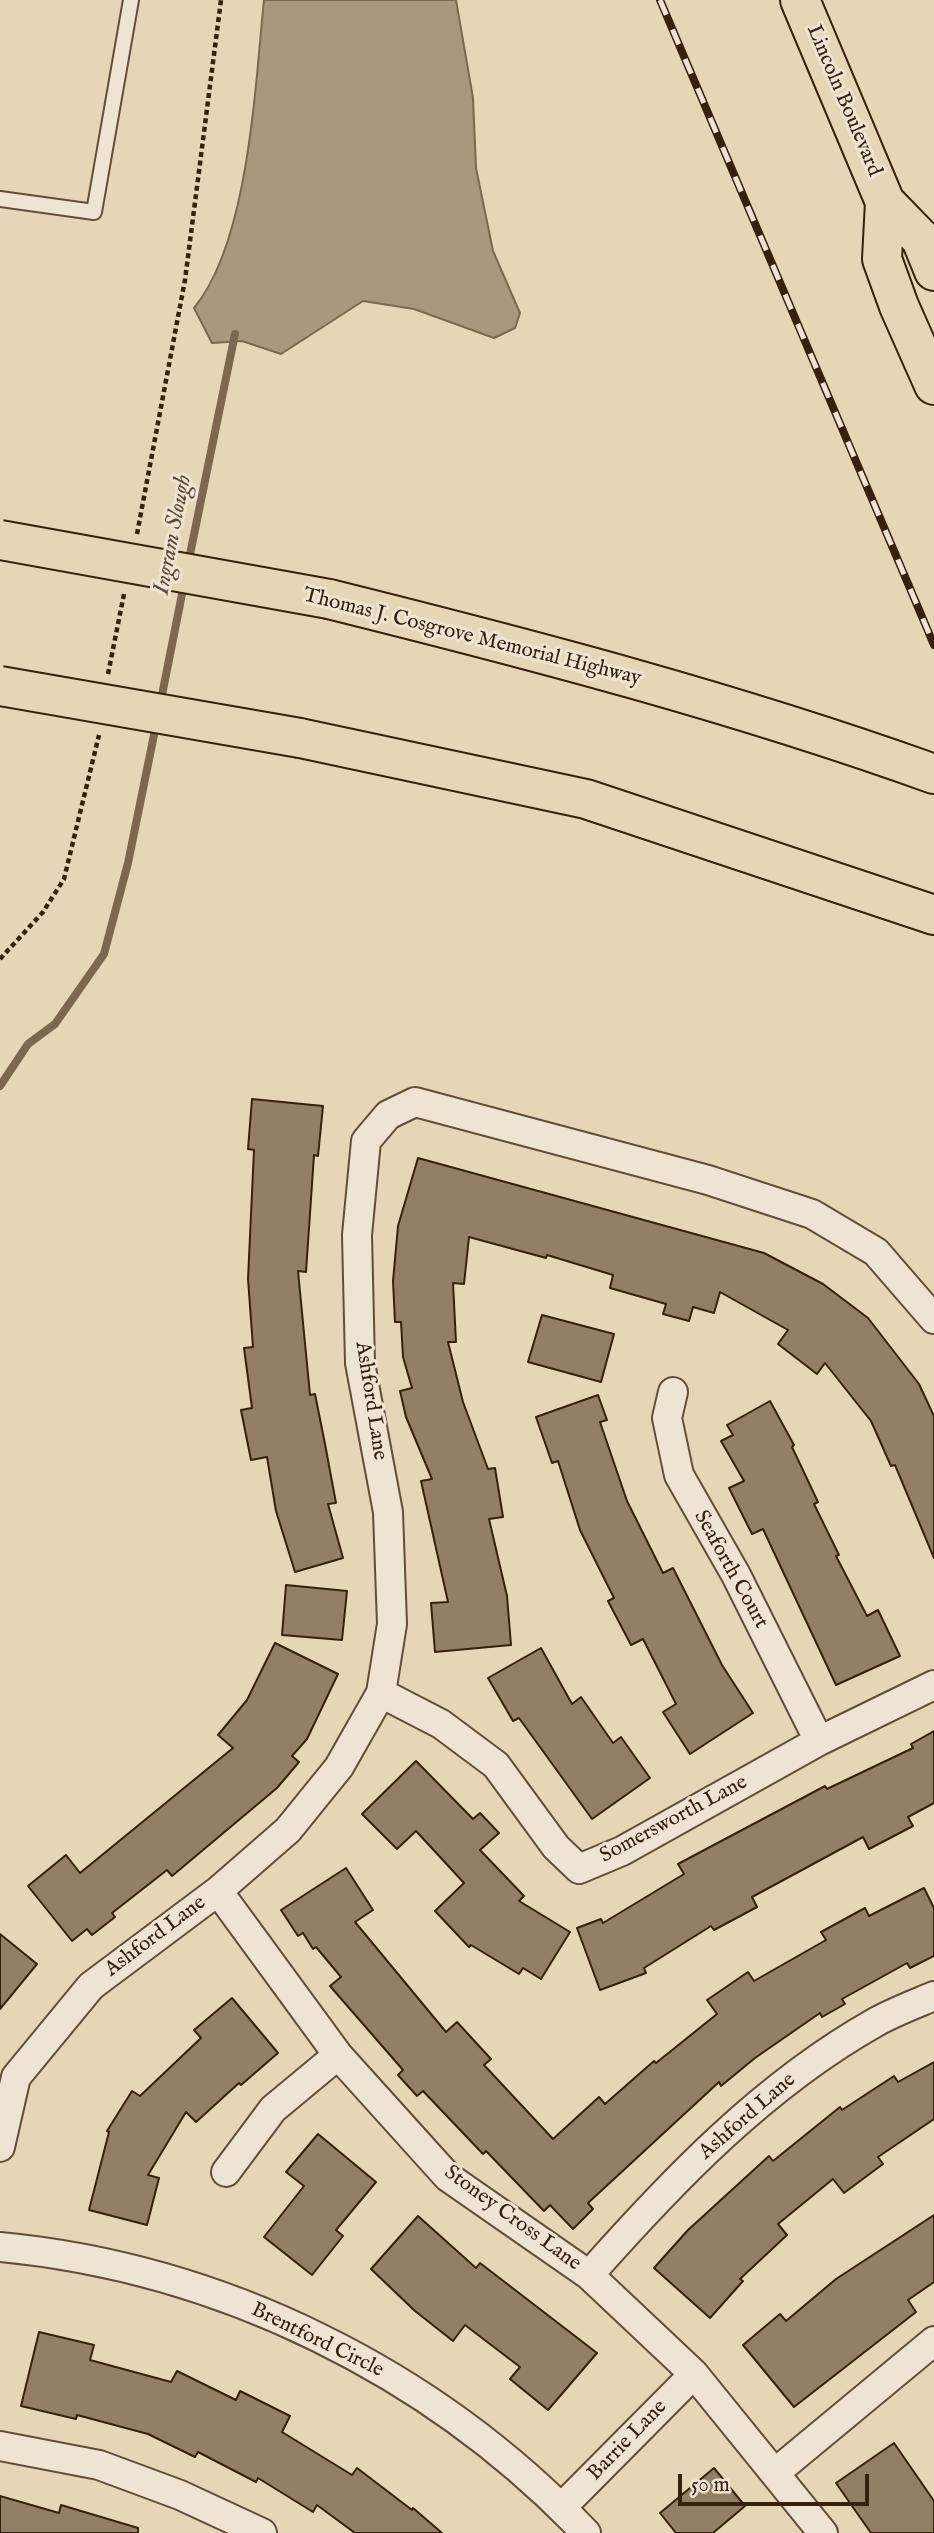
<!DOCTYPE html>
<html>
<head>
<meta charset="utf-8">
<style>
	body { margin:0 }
	#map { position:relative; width:934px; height:2533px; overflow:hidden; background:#e6d6b8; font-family:"IM FELL English",serif }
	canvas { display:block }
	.scale { position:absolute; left:678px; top:2474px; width:191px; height:32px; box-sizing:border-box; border:4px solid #36210d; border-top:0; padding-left:9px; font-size:21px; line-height:24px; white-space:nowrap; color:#36210d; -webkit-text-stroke:5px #efe4d1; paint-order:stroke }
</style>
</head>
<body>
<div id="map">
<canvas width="934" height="2533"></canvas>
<div class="scale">50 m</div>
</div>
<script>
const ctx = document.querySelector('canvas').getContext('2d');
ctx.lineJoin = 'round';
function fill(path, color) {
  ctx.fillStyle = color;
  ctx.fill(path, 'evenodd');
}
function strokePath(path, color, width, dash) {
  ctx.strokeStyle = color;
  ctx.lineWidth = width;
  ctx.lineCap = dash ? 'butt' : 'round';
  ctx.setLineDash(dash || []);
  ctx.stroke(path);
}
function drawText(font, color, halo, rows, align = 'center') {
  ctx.font = font + ' "IM FELL English",serif';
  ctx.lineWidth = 6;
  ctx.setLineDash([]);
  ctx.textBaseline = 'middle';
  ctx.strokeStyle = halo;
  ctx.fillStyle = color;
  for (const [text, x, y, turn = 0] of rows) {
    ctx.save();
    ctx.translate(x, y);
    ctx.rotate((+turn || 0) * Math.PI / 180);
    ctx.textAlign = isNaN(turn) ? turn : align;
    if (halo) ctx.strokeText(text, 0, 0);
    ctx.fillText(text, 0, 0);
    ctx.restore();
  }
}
const water = new Path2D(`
	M264,0H456L473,98L476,168L493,251L520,313L515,328L494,338L414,309L363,301L281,354L242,341L212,343L194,308C249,241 255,86 264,0Z`);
fill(water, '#aa987e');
strokePath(water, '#7c6851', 2);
strokePath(new Path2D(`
	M188,564L235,334
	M160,705L184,584
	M0,1086L28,1044L55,1024L104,954L128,863L156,725`), '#7c6851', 8);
const building = new Path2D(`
	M252,1099L323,1106L318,1156L314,1155L306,1272L298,1271L310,1395L315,1394L325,1444L336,1503L328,1504L343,1558L295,1572L276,1511L267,1457L251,1460L241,1410L252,1408L244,1348L253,1347L248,1279L254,1150L248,1149Z
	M418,1158L764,1253L823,1284L868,1318L919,1384L934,1416V1558L895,1465L891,1466L871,1421L825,1363L817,1374L778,1344L788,1330L720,1292L714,1313L693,1307L689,1321L663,1314L666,1304L610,1288L613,1275L547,1255L546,1258L469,1237L464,1284L453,1283L456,1342H448L463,1402L488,1469L495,1468L503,1517L489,1519L507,1596L511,1645L435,1652L431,1603L448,1602L421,1481L432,1479L406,1417L400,1391L412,1388L403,1357L401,1322H395L393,1281L398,1226Z
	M542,1315L614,1334L601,1382L528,1362Z
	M598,1395L607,1420L600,1422L627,1501L663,1573L673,1568L722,1665L753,1713L690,1754L663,1712L676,1704L643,1639L631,1645L608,1601L614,1598L580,1530L558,1461L552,1463L536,1417Z
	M770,1401L794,1445L792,1447L818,1502L814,1504L839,1555L836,1556L867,1616L878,1610L900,1656L836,1685L763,1529L752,1534L729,1488L744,1481L721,1441L733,1435L727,1425Z
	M286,1585L347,1591L342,1640L282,1635Z
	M275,1643L338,1674L307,1739L292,1756L299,1762L277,1788L172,1876L167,1870L112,1913L115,1917L92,1935L87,1929L72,1941L28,1886L66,1855L80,1873L233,1748L218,1735L247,1700Z
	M541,1648L572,1704L581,1697L613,1743L621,1737L650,1778L592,1819L519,1718L513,1721L488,1678Z
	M934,1731V1803L908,1817L913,1826L869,1849L863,1837L752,1897L757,1907L714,1930L711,1926L644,1968L646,1973L600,1990L577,1928L601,1919L603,1923L684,1874L678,1864L825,1786L827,1789L913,1748L911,1744Z
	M416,1761L473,1819L480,1813L499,1833L480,1850L524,1896L519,1901L570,1932L541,1979L523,1968L519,1974L471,1945L469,1947L435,1911L464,1883L416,1831L397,1849L362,1814Z
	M346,1868L373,1910L355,1922L446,2032L457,2022L491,2059L484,2065L553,2139L599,2097L605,2104L654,2061L656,2063L717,2014L707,2000L748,1972L754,1981L826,1940L821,1932L865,1908L869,1916L924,1888L934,1908V1956L910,1968L907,1963L842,1999L845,2004L822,2017L820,2013L755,2058L721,2086L719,2082L588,2203L593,2209L573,2229L550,2205L544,2211L486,2151L483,2154L423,2091L417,2096L398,2075L403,2070L330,1986L341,1977L316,1947L313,1949L303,1933L298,1936L281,1910Z
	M0,1934L37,1964L0,2009Z
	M232,1998L278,2053L241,2085L239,2083L196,2122L186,2112L148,2175L159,2178L147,2225L89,2210L109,2132L107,2131L132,2091L140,2096L201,2038L194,2030Z
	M934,2062V2119L878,2157L883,2164L844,2193L833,2179L778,2224L787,2235L740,2279L743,2281L710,2318L654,2268L688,2230L769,2156L773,2161L840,2107L842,2110L894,2076L898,2082Z
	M318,2134L376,2182L336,2230L343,2236L312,2275L264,2237L304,2186L286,2172Z
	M934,2215V2282L908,2300L916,2312L794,2407L743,2345L780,2314L786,2321L836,2279Z
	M418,2216L476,2268L480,2263L597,2353L548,2410L510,2379L520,2367L465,2325L453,2341L415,2311L371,2269Z
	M39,2332L94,2345L90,2360L171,2382L177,2371L236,2400L240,2391L290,2416L282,2432L352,2475L357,2468L412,2510L413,2508L442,2533H355L317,2505L313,2512L258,2478L256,2482L198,2452L195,2457L148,2434L77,2415L76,2419L21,2406Z
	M894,2443L934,2501V2533H871L836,2483Z
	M714,2468L745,2506L713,2533H676L660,2513Z
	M0,2496L59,2513L61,2505L138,2528V2533H0Z`);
fill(building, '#927f66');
strokePath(building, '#36210d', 2);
const service = new Path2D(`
	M0,199L94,212L131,0`);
const minor = new Path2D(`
	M673,1392L667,1418L679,1475L736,1575L819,1741
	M381,1693L441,1724L496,1765L556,1847L579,1869L622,1851L819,1741L934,1685
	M218,1891L338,2055L448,2177L589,2275L694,2374L823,2533
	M0,2147L16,2077L91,1986L218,1891L288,1830L339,1767L381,1693L392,1624L388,1512L360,1363L357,1235L366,1141L388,1115L415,1102L708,1180L812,1214L876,1252L934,1319
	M226,2172L273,2109L338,2055
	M0,2247C221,2268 433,2372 586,2533
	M589,2275C673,2180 764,2085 876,2022C894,2012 915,2004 934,1996
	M0,2446L99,2465L180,2495L262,2533
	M776,2472L934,2341
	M562,2507L694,2374`);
const primary = new Path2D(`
	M800,0L885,202L921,239L934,271
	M885,202L882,259L899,306L934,385`);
const motorway = new Path2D(`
	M921,239L934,258
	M329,599C534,650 736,703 934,774
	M300,738L586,799L934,915`);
strokePath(service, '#624e38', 18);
strokePath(minor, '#624e38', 32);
strokePath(primary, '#36210d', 42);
strokePath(motorway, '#36210d', 42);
strokePath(new Path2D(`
	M137,534L185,280L221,0
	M108,674L124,594
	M0,959L43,912L64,879L99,735`), '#36210d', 4.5, [5, 3.5]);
strokePath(service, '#efe4d1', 14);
strokePath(minor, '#efe4d1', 28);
strokePath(primary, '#e6d6b8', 38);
strokePath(motorway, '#e6d6b8', 38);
const rail = new Path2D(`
	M660,0L934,645`);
strokePath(rail, '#36210d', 8);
strokePath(rail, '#efe4d1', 5, [16]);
const motorwayBridge = new Path2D(`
	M0,540L329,599
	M0,686L300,738`);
strokePath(motorwayBridge, '#36210d', 42, []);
strokePath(motorwayBridge, '#e6d6b8', 38);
drawText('21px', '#36210d', '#efe4d1', [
	["Lincoln Boulevard",843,101,67],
	["Thomas J. Cosgrove Memorial Highway",472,638,14],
	["Ashford Lane",370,1401,81],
	["Seaforth Court",730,1570,61],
	["Somersworth Lane",674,1820,-28],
	["Ashford Lane",156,1937,-37],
	["Ashford Lane",748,2117,-41],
	["Stoney Cross Lane",512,2219,36],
	["Brentford Circle",317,2341,26],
	["Barrie Lane",628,2441,-46]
]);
drawText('italic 23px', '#5f4b35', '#efe4d1', [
	["Ingram Slough",174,535,-79]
]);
</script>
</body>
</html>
